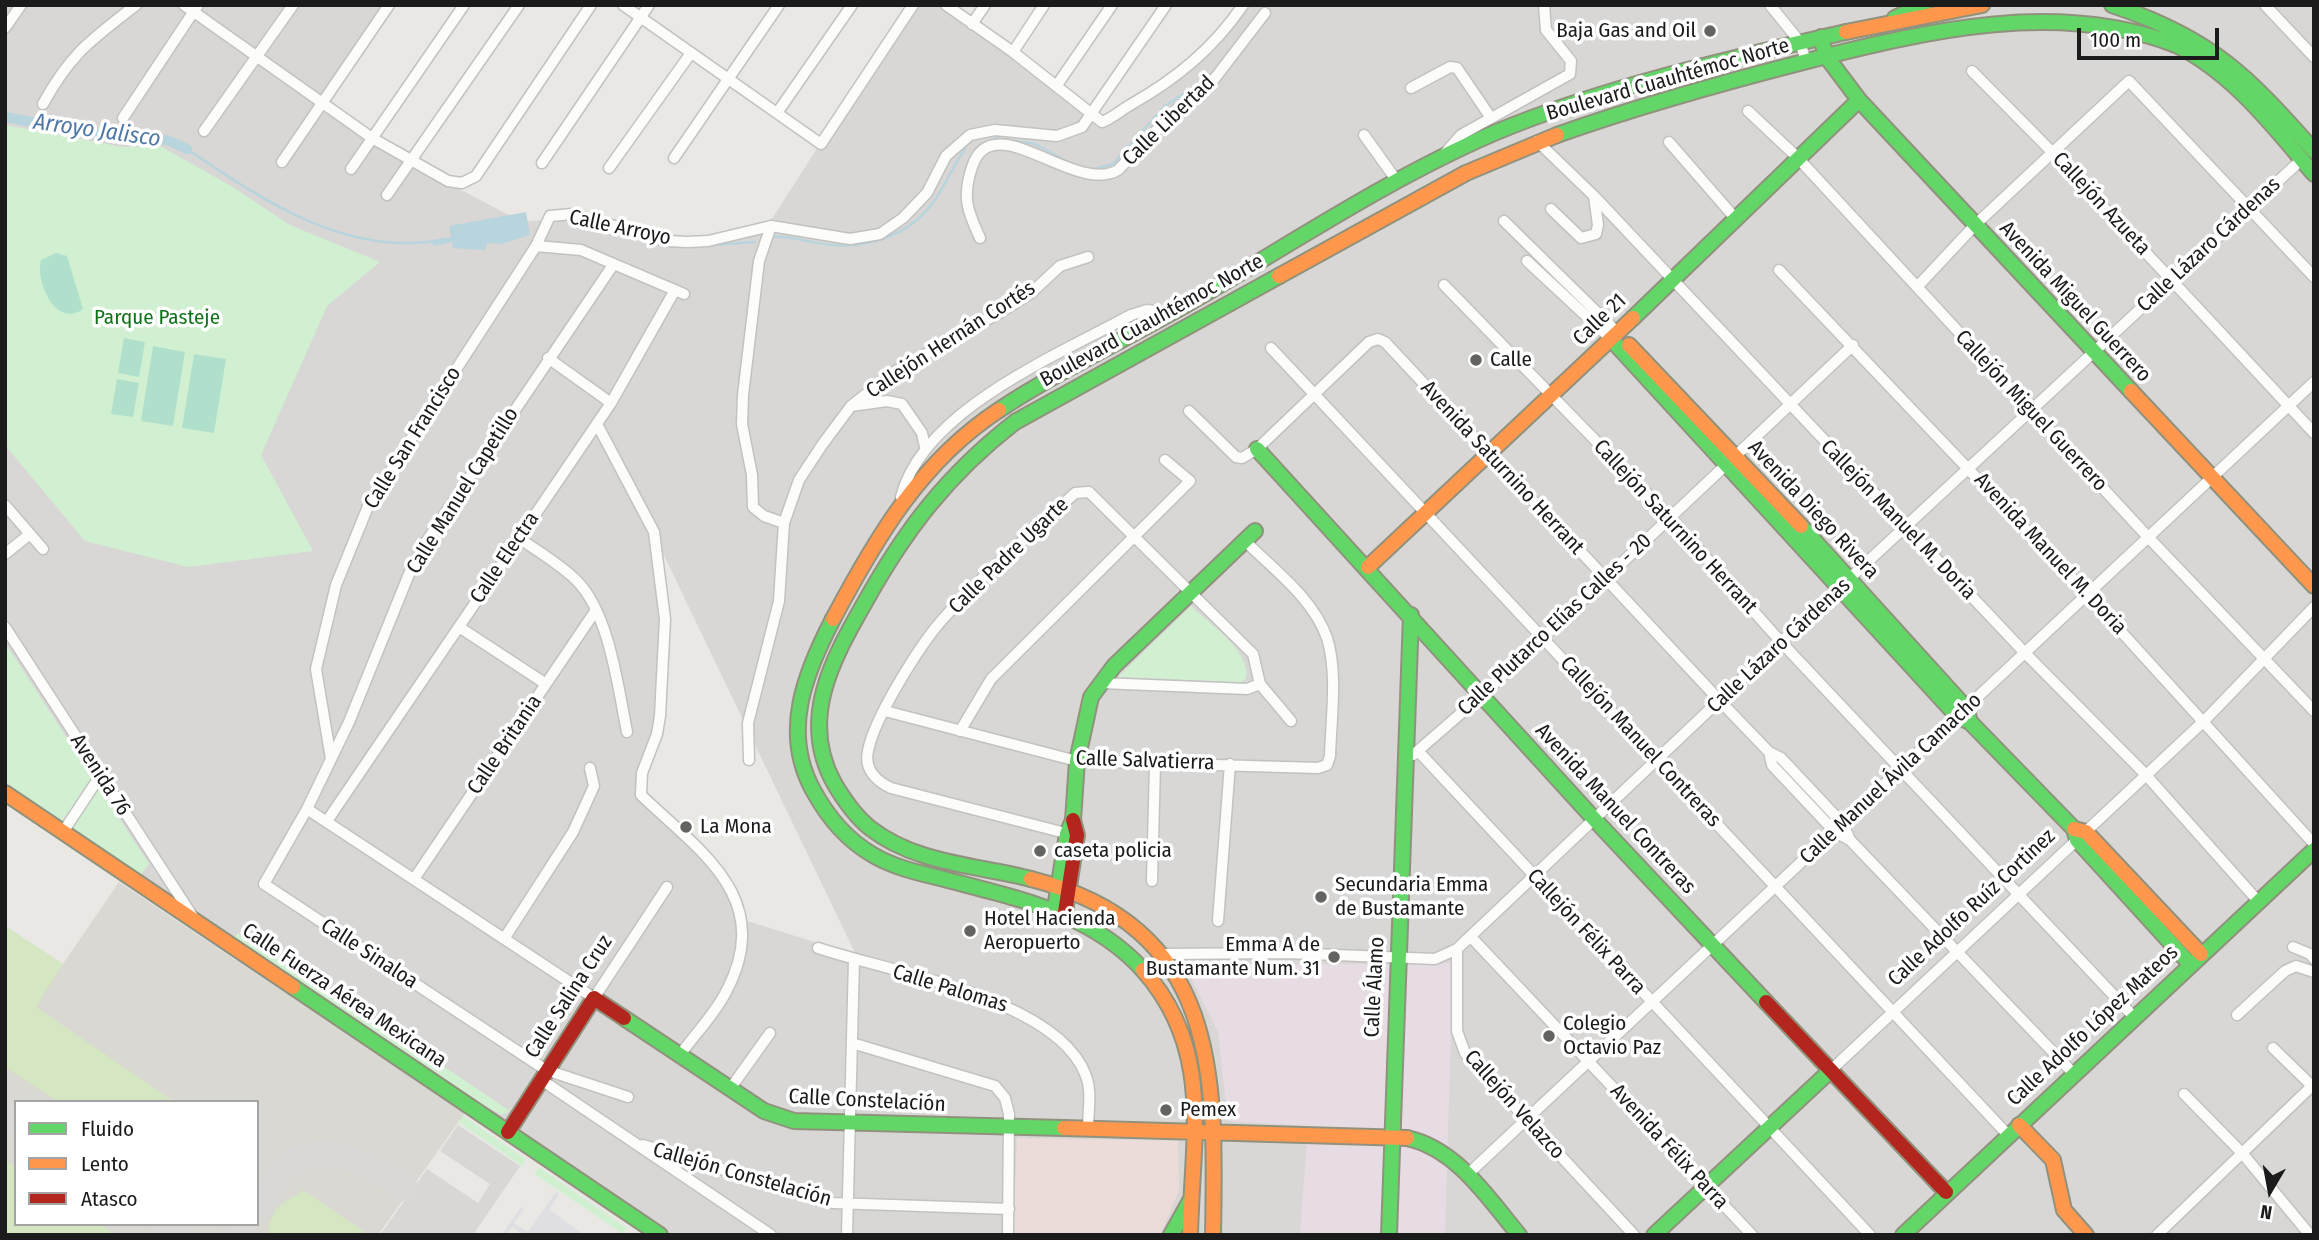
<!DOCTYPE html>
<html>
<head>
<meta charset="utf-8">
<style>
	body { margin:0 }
	#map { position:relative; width:2319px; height:1240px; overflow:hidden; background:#e9e8e4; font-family:"Fira Sans Condensed",sans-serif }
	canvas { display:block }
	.frame { position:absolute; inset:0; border:7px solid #1b1b1b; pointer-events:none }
	.legend { position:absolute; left:14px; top:1100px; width:245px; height:126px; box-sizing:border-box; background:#fff; border:2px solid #a4a4a4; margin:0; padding:9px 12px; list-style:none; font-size:21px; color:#1b1b1b }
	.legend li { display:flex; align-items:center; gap:14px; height:35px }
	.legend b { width:35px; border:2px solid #a4a4a4 }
	.north { position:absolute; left:2235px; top:1156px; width:70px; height:70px; -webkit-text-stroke:5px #fff; paint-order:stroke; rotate:190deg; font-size:19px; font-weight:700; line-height:28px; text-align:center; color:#1b1b1b }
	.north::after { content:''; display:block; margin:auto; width:24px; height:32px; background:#1b1b1b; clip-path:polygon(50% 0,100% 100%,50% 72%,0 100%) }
	.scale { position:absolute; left:2077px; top:28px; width:142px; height:32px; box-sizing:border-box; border:4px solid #1b1b1b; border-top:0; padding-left:9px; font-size:21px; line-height:24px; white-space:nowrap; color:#1b1b1b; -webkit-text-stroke:5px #fff; paint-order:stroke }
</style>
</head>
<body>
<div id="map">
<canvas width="2319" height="1240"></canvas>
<div class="frame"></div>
<ul class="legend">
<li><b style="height:9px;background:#63d668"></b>Fluido</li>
<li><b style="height:9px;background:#ff974d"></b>Lento</li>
<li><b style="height:9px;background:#b3261e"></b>Atasco</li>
</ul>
<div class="north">N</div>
<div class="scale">100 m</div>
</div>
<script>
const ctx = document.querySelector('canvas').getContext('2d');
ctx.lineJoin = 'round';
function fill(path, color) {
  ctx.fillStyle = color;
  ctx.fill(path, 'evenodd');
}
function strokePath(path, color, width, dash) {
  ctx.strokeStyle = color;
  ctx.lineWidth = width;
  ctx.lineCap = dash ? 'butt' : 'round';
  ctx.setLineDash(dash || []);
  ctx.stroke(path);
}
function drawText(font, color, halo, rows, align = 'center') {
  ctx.font = font + ' "Fira Sans Condensed",sans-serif';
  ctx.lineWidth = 7;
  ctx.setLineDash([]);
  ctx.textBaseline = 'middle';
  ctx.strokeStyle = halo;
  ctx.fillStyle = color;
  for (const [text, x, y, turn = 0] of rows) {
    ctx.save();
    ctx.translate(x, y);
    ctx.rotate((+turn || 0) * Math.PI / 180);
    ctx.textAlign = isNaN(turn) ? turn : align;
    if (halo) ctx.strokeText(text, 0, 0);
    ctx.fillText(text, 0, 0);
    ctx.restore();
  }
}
fill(new Path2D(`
	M5,5H391L323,103L410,163L522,222L574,217L689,240L768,225L909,5H947L1094,107L1103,120L1183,78L1217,48L1245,5H2314V1235H657L5,797ZM659,545L856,955L744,920L699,848L638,795L636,778L653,747L667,615Z
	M458,1125L520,1166L473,1235H380L427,1169L478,1203L490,1184L440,1151Z`), '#d8d7d5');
fill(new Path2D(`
	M1017,1138L1178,1141L1179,1190L1160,1235H1013Z`), '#ebdcd9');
fill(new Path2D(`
	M1453,963L1445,1235H1300L1308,1126L1228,1121L1218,1032L1185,966Z`), '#e7dce3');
fill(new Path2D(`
	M119,882L465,1113L378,1235H5V926L63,964ZM16,1102H257V1224H16Z`), '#d9d8d3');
fill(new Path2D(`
	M5,926L63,964L36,1007L175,1102H58L5,1067Z
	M5,1160L16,1167V1224H100L116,1235H5Z
	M303,1190L369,1235H268C270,1205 285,1203 303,1190Z`), '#d5e6c3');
fill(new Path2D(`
	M5,125L123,147L160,146L231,186L290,225L380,262L327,306L261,455L313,551L188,567L85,541L5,445Z
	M1191,606C1209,624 1251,651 1246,678L1241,682L1118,677Z
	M5,643L149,864L139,877L5,784Z
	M238,933L269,954L272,951L510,1111L502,1115L487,1107L234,938Z
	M463,1116L526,1159L522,1166L458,1122Z
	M539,1167L627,1228L623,1234L534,1174Z`), '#d1f0d2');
fill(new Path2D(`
	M56,253L67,256L83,309C56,329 35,282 41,260Z
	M124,338L145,342L139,377L118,373Z
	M153,346L185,352L173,426L141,421Z
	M194,354L226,359L214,433L182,428Z
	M117,379L139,383L133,417L111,414Z`), '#b0e0cc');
fill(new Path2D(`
	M556,1192L559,1194L549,1210L585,1235H524L512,1227L506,1235H502L521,1207L524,1209L514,1223L528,1232Z`), '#dfdee3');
fill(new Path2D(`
	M526,212L530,235L500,244L487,243L485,250L453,248L452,242L433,246L432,240L451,237L449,226Z`), '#b8d4dc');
strokePath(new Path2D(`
	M995,138L1035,144L1070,163
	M187,149C261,199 342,255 436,241
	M1093,169L1113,164L1165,106L1194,87
	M770,237C792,235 812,244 834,245C872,248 912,233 934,201C946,185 953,165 965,149
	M713,245L755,242`), '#b8d4dc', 2.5);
strokePath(new Path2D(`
	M5,117L118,138L167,140L187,149`), '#b8d4dc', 10);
strokePath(new Path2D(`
	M5,1118L16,1125
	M257,1206C266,1193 274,1177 286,1167C324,1136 371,1166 405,1188
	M163,1224L179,1235
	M236,1235L245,1224`), '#d9d8d6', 26);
const street = new Path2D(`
	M184,5L372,138L448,181L462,183L476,176L591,5
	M623,5L821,144L913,5
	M946,5L1013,52L1102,122C1112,118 1120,111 1130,105C1176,79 1213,49 1243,5
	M1770,5L1800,42L1806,61
	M2265,5L2314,57
	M972,24L985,5
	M5,28L21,5
	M1013,52L1044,5
	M1972,71L2053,153L2314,433
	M1057,85L1112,5
	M1411,88L1450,67L1457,68L1491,118
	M43,104C71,53 91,40 136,5
	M1748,111L1797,157L2148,537L2314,711
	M777,113L852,5
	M123,118L198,5
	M204,131L293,5
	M1364,135L1397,181
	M1537,141L1594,196L2025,653L2146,775L2258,901
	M1669,142L1735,218
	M1445,153L1461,135L1570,74L1571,61L1546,30L1544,5
	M674,158L779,5
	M282,162L389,5
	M542,163L649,5
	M609,168L691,53
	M351,169L464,5
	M387,195L519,5
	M1551,209L1581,238L1596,234L1598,225L1594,196
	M1504,221L1618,333
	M771,226L759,261L743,395L742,424L752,475L753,507L764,516L784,523
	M980,238C967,210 962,197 972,167C993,104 1075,196 1118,170L1177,109L1212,82L1265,13
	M536,246L581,250L684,294
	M1527,261L1611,339
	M613,265L426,542L409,574L349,722L307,809L264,884L546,1070L628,1097
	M1779,270L2087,594L2314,844
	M1444,285L1670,517L1781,642L2134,1017
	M1917,287L1975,225L2129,81L2314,277
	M1271,348L2008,1135
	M548,358L611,403
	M851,406L887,401L902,404L922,433L925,447
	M1189,411L1236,457L1242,458L1257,449L1369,342L1378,339L1385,342L1720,701L1769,752L1781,758L1843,824L1850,840
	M597,424L654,532L665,619L660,716L657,734L642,773L641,795C699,851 775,897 727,990C716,1013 695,1034 680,1055
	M901,497C923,410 1058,355 1131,315L1147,310L1167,313
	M5,505L43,549
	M519,538C537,551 560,564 576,580C609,612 618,687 627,732
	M5,554L30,534
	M5,627L193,917
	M459,627L546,684
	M1101,683L1247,689L1260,684
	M885,711L1077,761L1318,768L1327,765L1330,756C1331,719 1338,673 1327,638C1313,598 1273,569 1244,540
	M960,731L991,679L1190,481L1165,460
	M1418,751L1870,1235
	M1769,752L1772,765L1835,832L1850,840L2073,1073
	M1413,755L1482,695L1853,345
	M331,759L316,669L336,585L369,504L536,246L550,216L572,214L668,241L687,242L708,241L771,226L850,239L880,234L903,218L927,193L946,156L970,135L995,130L1057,136L1082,127L1166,5
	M749,760L748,723L779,601L784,523L799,480L822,445L851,406L894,372L1001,312L1031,293L1060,266L1088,257
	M307,809L594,998L667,887
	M327,821L611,403L675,290
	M63,832L100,776
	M1073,835L891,788C876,781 864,769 868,751C874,718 920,645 942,620C982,574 1031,535 1075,493L1089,492L1253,654L1260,684L1291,721
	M414,879L596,610
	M1152,881L1155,764
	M1218,921L1230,764
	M1471,937L1752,1235
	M504,939L573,832L594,786L590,768
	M2293,947L2310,954L2314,959
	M818,948C890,972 1059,999 1086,1076C1092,1091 1088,1113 1088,1129
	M1457,949V1031L1465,1053L1634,1235
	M1161,954L1286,953L1435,959L1457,949L1781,642L2301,160
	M2237,1015L2285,971L2296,966L2314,972
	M852,1043L995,1086L1005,1098L1009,1114L1008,1235
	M2273,1048L2312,1086
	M1830,1071L2205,720L2314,607
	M540,1079L771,1235
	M730,1089L770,1033
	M2184,1094L2242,1153L2310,1235
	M643,1145L833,1203L1009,1209
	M1467,1175L2314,382
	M847,1235L854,960
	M2157,1235L2314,1084`);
const fast = new Path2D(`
	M2112,5C2211,38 2247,75 2314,151
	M1895,18L1923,5
	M1821,37L1826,56L1859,100L2131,391
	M1557,135C1641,105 1725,82 1811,60C1930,30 2059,0 2176,45C2233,73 2274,127 2314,174
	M1633,318L1859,100
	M1611,339L1957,716L1970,722L2074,829L2077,840L2190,964
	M999,410C1058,371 1122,341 1184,306C1287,247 1385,180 1494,133C1601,88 1732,58 1846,32
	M1257,449L1595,820L1766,1002
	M1801,526L1966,708L1970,722
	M833,619C805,673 781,732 813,790C827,816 847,840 873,855C895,868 920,873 944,879C1015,898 1091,912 1143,970
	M1031,879C977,865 916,864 870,828C855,816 844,800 834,783C799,720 832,660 864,604C905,530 947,475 1015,422L1279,276
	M1055,908L1067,834L1073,820L1077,761L1091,697L1114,666L1255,531
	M293,987L660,1235
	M624,1018L764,1111L794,1121L1064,1128
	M1407,1138C1457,1149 1488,1198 1519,1235
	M1171,1235L1190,1201
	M1389,1235L1411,615
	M1654,1235L1830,1071
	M1903,1235L2314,850`);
const slow = new Path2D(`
	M1846,32L1982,5
	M1279,276L1466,173L1557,135
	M1629,345L1801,526
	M2131,391L2314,586
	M1368,567L1633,318
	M833,619C876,538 921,461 999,410
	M5,793L293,987
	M2074,829L2086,832L2201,954
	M1031,879C1220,927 1216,1075 1213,1235
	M1143,970C1214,1050 1192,1137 1190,1235
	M2019,1125L2053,1160L2064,1210L2086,1235
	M1064,1128L1407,1138`);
const jam = new Path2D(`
	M1065,912L1077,835L1073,820
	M1766,1002L1946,1192
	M508,1132L594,998L624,1018`);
strokePath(street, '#c2c2c0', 13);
strokePath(fast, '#90927d', 18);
strokePath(slow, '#90927d', 18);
strokePath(jam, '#90927d', 18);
strokePath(street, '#fcfcfb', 10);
strokePath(fast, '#63d668', 14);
strokePath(slow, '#ff974d', 14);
strokePath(jam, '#b3261e', 14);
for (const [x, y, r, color] of [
	[1710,31,7,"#636361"],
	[1476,360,7,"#636361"],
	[686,827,7,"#636361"],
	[1040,851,7,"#636361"],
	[1321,897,7,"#636361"],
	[970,931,7,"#636361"],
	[1334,957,7,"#636361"],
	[1549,1036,7,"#636361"],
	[1166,1110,7,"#636361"]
]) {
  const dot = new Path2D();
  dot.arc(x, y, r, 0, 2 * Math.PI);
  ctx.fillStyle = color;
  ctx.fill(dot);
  strokePath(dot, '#fff', 2.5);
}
drawText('21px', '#1b1b1b', '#fff', [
	["Baja Gas and Oil",1696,31,"right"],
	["Calle",1490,360],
	["La Mona",700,827],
	["caseta policia",1054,851],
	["Secundaria Emma",1335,885],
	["de Bustamante",1335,909],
	["Hotel Hacienda",984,919],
	["Aeropuerto",984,943],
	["Emma A de",1320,945,"right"],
	["Bustamante Num. 31",1320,969,"right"],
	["Colegio",1563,1024],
	["Octavio Paz",1563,1048],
	["Pemex",1180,1110]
], 'left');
drawText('21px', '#1b1b1b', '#fff', [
	["Boulevard Cuauhtémoc Norte",1668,80,-16],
	["Calle Libertad",1169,121,-44],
	["Callejón Azueta",2101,204,47],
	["Calle Arroyo",620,228,12],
	["Calle Lázaro Cárdenas",2209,245,-43],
	["Avenida Miguel Guerrero",2075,302,47],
	["Calle 21",1600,320,-44],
	["Boulevard Cuauhtémoc Norte",1152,321,-29],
	["Callejón Hernán Cortés",951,340,-33],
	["Callejón Miguel Guerrero",2031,411,47],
	["Calle San Francisco",413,438,-58],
	["Avenida Saturnino Herrant",1502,468,47],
	["Calle Manuel Capetillo",463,491,-58],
	["Avenida Diego Rivera",1813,510,47],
	["Callejón Manuel M. Doria",1898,520,46],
	["Callejón Saturnino Herrant",1675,527,47],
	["Avenida Manuel M. Doria",2050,554,47],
	["Calle Padre Ugarte",1009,556,-44],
	["Calle Electra",505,558,-56],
	["Calle Plutarco Elías Calles - 20",1555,625,-43],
	["Calle Lázaro Cárdenas",1779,646,-43],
	["Callejón Manuel Contreras",1640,742,47],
	["Calle Britania",505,745,-56],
	["Calle Salvatierra",1145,761,2],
	["Avenida 76",100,775,57],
	["Calle Manuel Ávila Camacho",1891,779,-43],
	["Avenida Manuel Contreras",1615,809,47],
	["Calle Adolfo Ruíz Cortinez",1972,908,-43],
	["Callejón Félix Parra",1586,932,47],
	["Calle Sinaloa",369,954,33],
	["Calle Álamo",1375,987,-87],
	["Calle Palomas",950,989,17],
	["Calle Fuerza Aérea Mexicana",344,996,34],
	["Calle Salina Cruz",569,997,-57],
	["Calle Adolfo López Mateos",2093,1026,-43],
	["Calle Constelación",867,1101,3],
	["Callejón Velazco",1514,1105,48],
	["Avenida Félix Parra",1669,1147,47],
	["Callejón Constelación",742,1175,16]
]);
drawText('21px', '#0f731a', '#fff', [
	["Parque Pasteje",157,318]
]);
drawText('italic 23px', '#4d77a6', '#fff', [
	["Arroyo Jalisco",97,131,8]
]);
</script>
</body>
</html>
